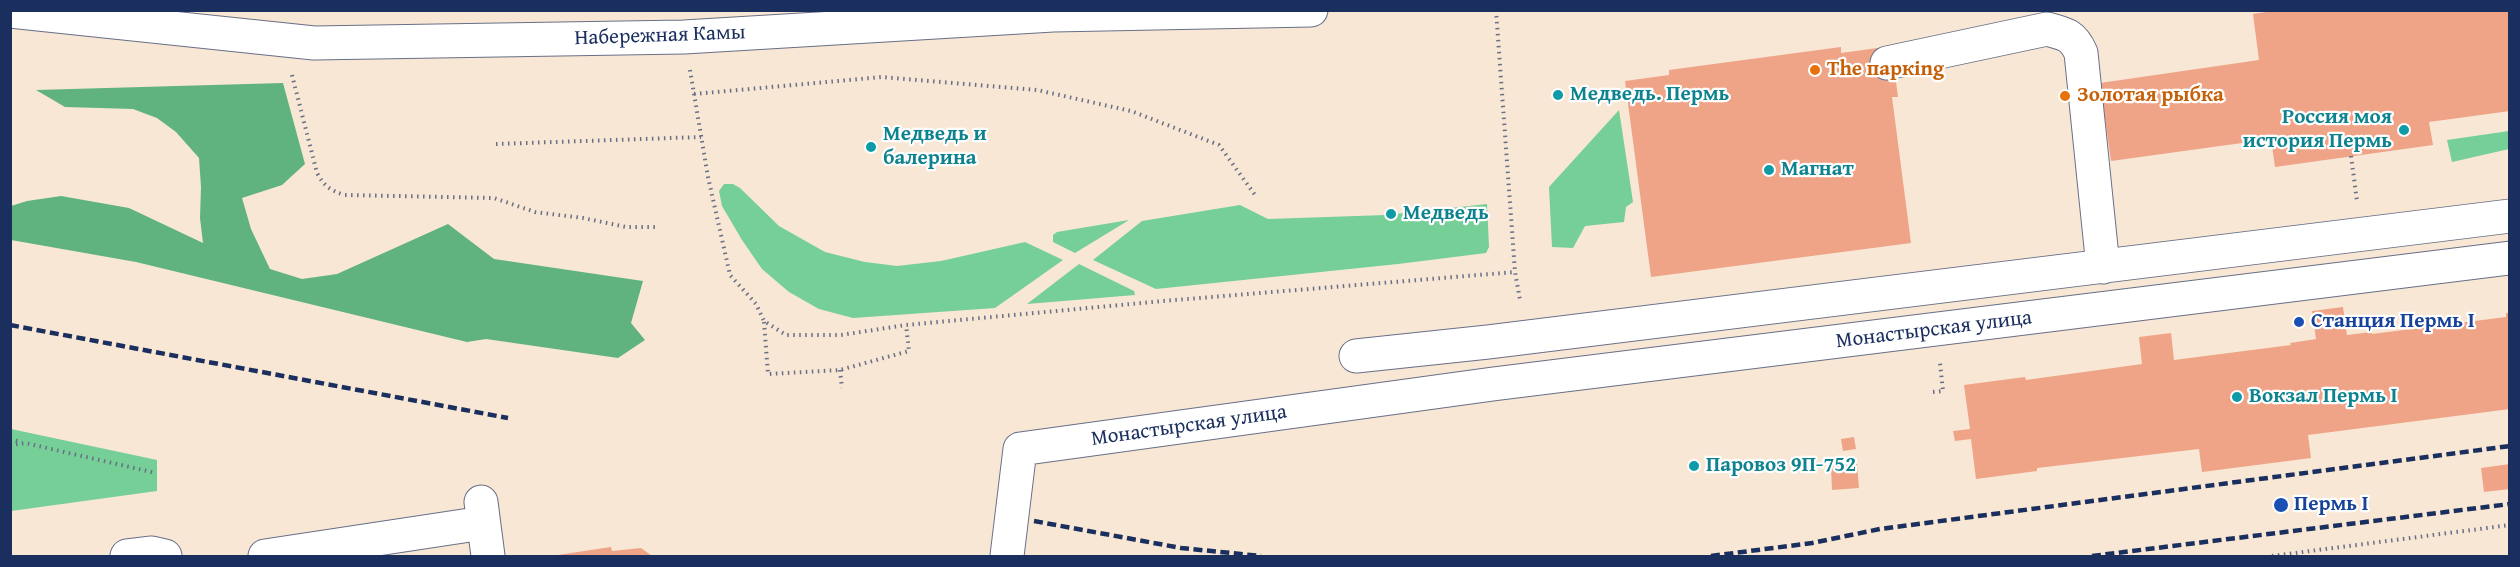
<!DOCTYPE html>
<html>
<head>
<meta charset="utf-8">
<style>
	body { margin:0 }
	#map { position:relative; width:2520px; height:567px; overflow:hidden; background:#f7e7d4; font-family:"Gentium Book Plus",serif }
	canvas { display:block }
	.frame { position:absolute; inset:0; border:12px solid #1b2f5e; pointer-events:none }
</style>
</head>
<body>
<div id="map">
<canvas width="2520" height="567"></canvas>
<div class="frame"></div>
</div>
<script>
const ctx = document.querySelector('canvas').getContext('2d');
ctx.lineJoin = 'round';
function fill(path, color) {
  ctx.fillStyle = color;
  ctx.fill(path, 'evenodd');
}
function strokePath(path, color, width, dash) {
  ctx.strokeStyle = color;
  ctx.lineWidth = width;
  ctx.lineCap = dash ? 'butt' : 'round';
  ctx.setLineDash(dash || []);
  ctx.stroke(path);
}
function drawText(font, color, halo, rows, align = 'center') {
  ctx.font = font + ' "Gentium Book Plus",serif';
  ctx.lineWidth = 4.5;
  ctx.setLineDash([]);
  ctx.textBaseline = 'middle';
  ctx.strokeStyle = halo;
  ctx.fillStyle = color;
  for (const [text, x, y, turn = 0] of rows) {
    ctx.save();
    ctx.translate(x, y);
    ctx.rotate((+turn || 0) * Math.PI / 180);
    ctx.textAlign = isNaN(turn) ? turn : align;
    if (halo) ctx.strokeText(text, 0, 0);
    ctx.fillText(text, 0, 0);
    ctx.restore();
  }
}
fill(new Path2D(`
	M1619,110L1633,202L1626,207L1624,222L1585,226L1573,248L1552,247L1549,187Z
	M2509,131V149L2452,162L2447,140Z
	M724,184H733L740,188L779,226L825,252L865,262L897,266L941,261L1025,242L1063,260L995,308L853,318L819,309L789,292L762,269L742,240L722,206L719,191Z
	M1487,204L1489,247L1486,253L1398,264L1156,289L1093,260L1142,221L1240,205L1268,219L1386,215Z
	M1129,220L1075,253L1053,242V235L1057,232Z
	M1079,264L1134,291L1135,295L1027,304Z
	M11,429L157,460V491L11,511Z`), '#75cf96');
fill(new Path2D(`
	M283,83L305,164L282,185L242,198L251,229L270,269L302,279L337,274L448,224L494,259L643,281L631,323L645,340L618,358L486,339L467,342L136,262L11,240V206L27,201L61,196L129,208L203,243L200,218L201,187L199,158L176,132L157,118L133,109L65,107L36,90Z`), '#60b27f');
fill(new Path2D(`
	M2279,10H2510V111L2429,122L2433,145L2275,167L2271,139L2111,161L2100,83L2259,60L2253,14Z
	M1841,47V53L1885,47L1895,74L1898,97H1892L1911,243L1651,277L1625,81L1669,75V70Z
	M2343,307L2347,335L2372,332V334L2506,317V313H2510V409L2308,435L2311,458L2202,472L2199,449L2037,468V471L1976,479L1971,439L1955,441L1953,431L1970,429L1964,385L2025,377L2026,380L2142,364L2139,337L2171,333L2174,360L2291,345L2290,343L2316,339L2312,311Z
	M1854,437L1856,449L1843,451L1841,439Z
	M1857,464L1859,488L1832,490L1831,466Z
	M2510,464V489L2484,492L2481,468Z
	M611,547L612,551L641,548L652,556H551Z`), '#efa488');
const minor = new Path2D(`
	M10,11L314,43L684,37L1053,15L1311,10
	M1887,63L2047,29C2066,34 2073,35 2081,53L2103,267
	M1356,356L1488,342L2510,216
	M481,502L488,556
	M127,556L152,553L165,556
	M265,556L483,523
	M1007,556L1020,449L1493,384L2510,258`);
strokePath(minor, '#686f87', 35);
strokePath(new Path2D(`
	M1496,10L1515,272L1520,300
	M690,70L708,177L730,275L756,304L764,321L786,335H841L906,325L1163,301L1515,272
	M292,75L317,173C324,186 331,191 345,195L494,198L535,212L583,218L626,227H658
	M694,94L882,77L1037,90L1131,111L1219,145L1255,195
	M496,144L701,137
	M2351,156L2357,201
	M764,322L768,374L840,370L909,351L906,325
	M840,370L842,388
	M1933,392L1943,391L1940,363
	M10,439L21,442
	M10,445L25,443L156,473
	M2272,556L2510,525`), '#686f87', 4, [1.5, 4.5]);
strokePath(minor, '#fff', 33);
strokePath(new Path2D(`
	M10,325L508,418
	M1034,521L1181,548L1261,556
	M1711,556L1812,543L1880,529L2510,446
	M2092,556L2510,504`), '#1b2f5e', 4.5, [9, 4.5]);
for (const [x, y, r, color] of [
	[1815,70,6,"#e8710a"],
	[1558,95,6,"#0f9aa8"],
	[2065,96,6,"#e8710a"],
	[2404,130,6,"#0f9aa8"],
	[871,147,6,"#0f9aa8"],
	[1769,170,6,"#0f9aa8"],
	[1391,214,6,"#0f9aa8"],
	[2299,322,6,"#1a4fb4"],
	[2237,397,6,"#0f9aa8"],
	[1694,466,6,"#0f9aa8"],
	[2281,505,8,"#1a4fb4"]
]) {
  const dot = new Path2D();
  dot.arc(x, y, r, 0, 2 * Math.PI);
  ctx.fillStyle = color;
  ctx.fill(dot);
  strokePath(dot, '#fff', 2);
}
drawText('21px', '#1b2f5e', '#fff', [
	["Набережная Камы",660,36,-2],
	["Монастырская улица",1934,330,-7],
	["Монастырская улица",1189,426,-8]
]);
drawText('bold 21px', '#c56008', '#fff', [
	["The паркing",1827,70],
	["Золотая рыбка",2077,96]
], 'left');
drawText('bold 21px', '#0d838f', '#fff', [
	["Медведь. Пермь",1570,95],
	["Россия моя",2392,118,"right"],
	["история Пермь",2392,142,"right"],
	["Медведь и",883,135],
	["балерина",883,159],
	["Магнат",1781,170],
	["Медведь",1403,214],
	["Вокзал Пермь I",2249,397],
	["Паровоз 9П-752",1706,466]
], 'left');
drawText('bold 21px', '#164399', '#fff', [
	["Станция Пермь I",2311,322],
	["Пермь I",2294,505]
], 'left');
</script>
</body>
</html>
